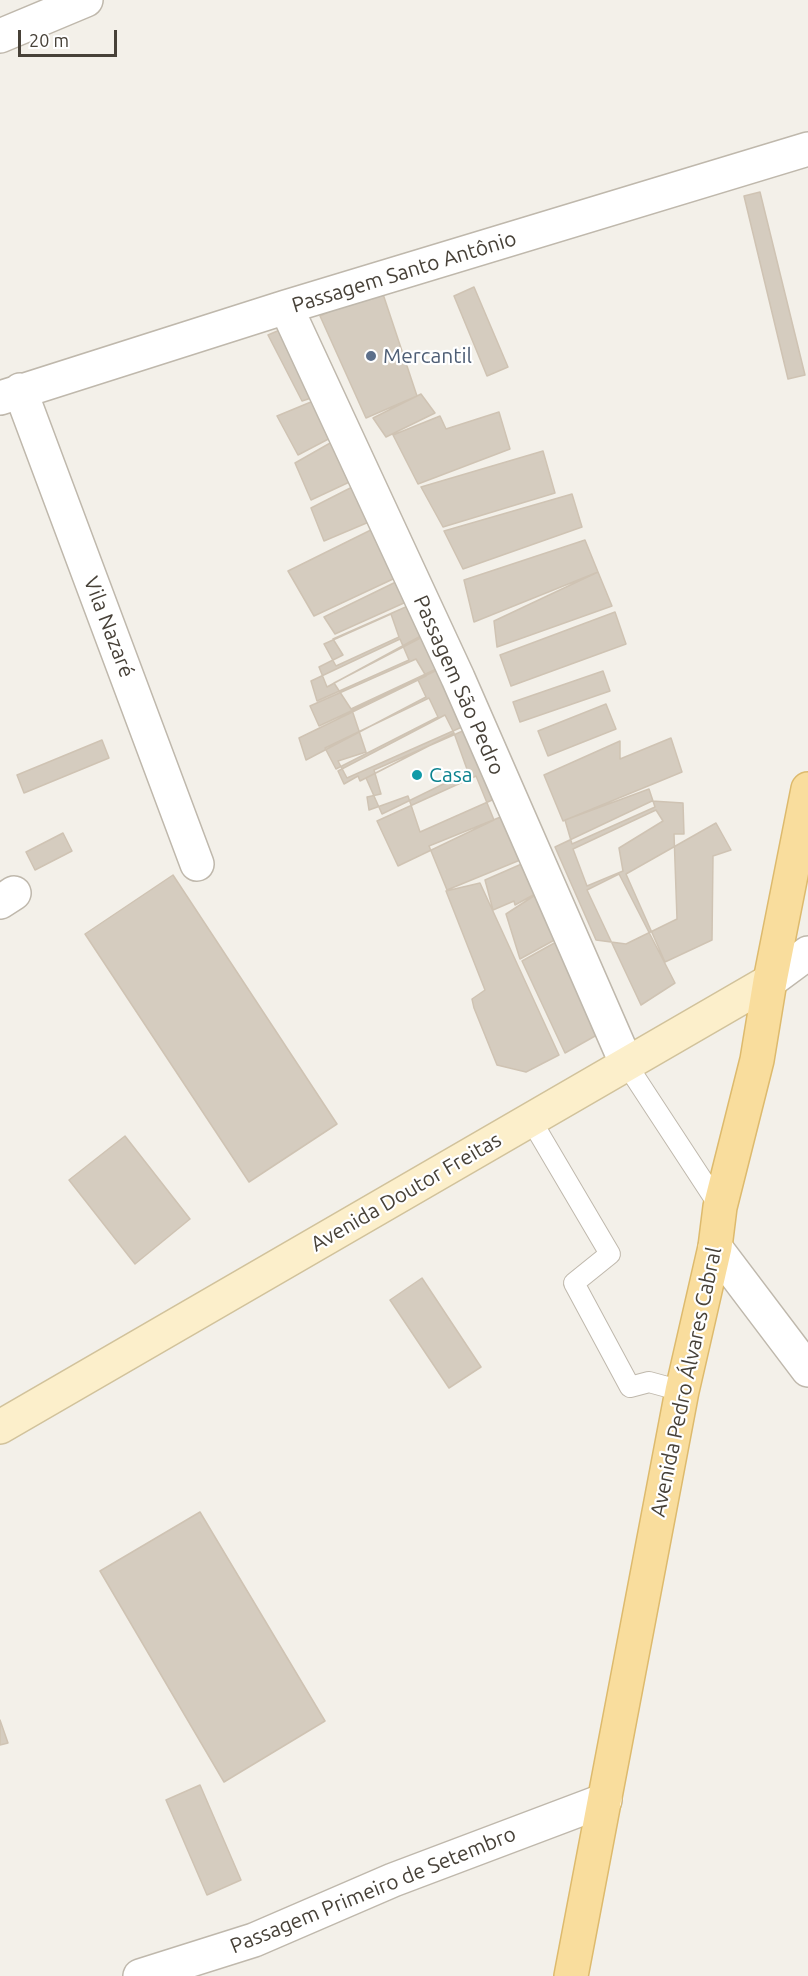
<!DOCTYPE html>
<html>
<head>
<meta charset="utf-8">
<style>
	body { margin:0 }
	#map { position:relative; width:808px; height:1976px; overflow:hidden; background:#f3f0e9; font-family:Ubuntu,sans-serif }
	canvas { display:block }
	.scale { position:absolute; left:18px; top:30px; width:99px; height:27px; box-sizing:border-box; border:3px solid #474138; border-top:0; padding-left:8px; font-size:18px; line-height:21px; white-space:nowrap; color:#474138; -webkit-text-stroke:4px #fff; paint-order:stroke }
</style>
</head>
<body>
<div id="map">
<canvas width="808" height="1976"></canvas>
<div class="scale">20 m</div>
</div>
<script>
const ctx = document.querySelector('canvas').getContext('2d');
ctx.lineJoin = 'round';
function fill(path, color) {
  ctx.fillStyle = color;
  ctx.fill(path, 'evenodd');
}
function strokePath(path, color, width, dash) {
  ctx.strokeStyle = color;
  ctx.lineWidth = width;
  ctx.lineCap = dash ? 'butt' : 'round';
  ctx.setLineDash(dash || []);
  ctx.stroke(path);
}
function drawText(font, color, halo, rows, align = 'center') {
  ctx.font = font + ' Ubuntu,sans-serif';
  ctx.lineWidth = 4.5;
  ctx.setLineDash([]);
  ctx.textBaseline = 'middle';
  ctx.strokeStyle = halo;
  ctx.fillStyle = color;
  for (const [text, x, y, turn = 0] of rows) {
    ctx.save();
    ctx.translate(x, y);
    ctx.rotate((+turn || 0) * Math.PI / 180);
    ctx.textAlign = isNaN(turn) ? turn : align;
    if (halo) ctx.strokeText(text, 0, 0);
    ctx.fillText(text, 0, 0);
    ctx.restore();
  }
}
const building = new Path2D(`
	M760,192L805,375L788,379L744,196Z
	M380,285L417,396L366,418L320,316L364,296Z
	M474,287L508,367L487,376L454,296Z
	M289,326L324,394L302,401L268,335Z
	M421,394L435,413L386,437L373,418Z
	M323,397L338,434L298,455L277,416Z
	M499,412L510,449L418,484L393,435L440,416L446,429Z
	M339,438L358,478L311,500L295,463Z
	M543,451L555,493L443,527L421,487Z
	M362,482L376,519L324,541L311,508Z
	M572,494L582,527L463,569L444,531Z
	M385,523L408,572L314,616L288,571Z
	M585,540L598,572L474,622L464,580Z
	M598,572L612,606L497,647L494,621Z
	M404,578L415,598L335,634L324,617Z
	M417,602L430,631L327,687L319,667L343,655L333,639Z
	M615,612L626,644L511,686L500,655Z
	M391,614L399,637L336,666L324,644Z
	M430,633L447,664L351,709L334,683Z
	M400,639L409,660L317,701L311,681Z
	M416,659L426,676L319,726L310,706Z
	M448,665L471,723L347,778L338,761L366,752L352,710Z
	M603,671L610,691L520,722L513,702Z
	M418,680L426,697L306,760L299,738Z
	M429,698L438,717L336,769L325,748Z
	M606,704L616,729L548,756L538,731Z
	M445,715L454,733L360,781L358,776L344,784L338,771Z
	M474,726L499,797L420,832L408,796L369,810L367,797L381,794L374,770Z
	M454,733L468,772L382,814L366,778Z
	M671,738L682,772L563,821L544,775L620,741V759Z
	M102,740L109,758L24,793L17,775Z
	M476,776L494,820L398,866L377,821Z
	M649,789L655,807L572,844L565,820Z
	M652,801L683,803L684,834H674L677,919L626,944L596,940L555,847Z
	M656,810L663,821L619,848L623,871L587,886L573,849Z
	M508,814L525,858L447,890L429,846Z
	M716,823L731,850L713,856L712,940L665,962L626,874Z
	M63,833L72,851L35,870L26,852Z
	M533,859L546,888L515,905L514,901L493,910L485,880Z
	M619,874L675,983L641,1005L587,890Z
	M173,875L337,1124L249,1182L85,934Z
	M480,883L559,1055L526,1072L497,1065L474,1008L472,999L485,990L446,891Z
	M546,888L569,932L520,959L506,914Z
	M565,937L611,1027L565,1053L522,961Z
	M125,1136L190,1219L135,1264L69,1180Z
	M422,1278L481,1367L449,1388L390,1300Z
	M200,1512L325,1721L224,1782L100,1571Z
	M0,1720L8,1743L0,1745Z
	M200,1785L241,1880L207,1895L166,1800Z`);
fill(building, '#d5ccbf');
strokePath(building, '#cfc3b3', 1.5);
const lane = new Path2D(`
	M627,1065L720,1207
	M531,1120L610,1254L574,1283L630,1387L649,1382L682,1391`);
const street = new Path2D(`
	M0,36L86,0
	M286,307L458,678L627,1065
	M20,390L197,864
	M0,398L286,307L808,149
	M0,902L14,893
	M770,981L808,953
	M715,1247L808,1370
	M140,1976L254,1940L393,1880L605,1800`);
const secondary = new Path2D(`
	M0,1427L770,981`);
const primary = new Path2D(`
	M571,1976L682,1391L715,1247L720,1207L757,1060L770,981L808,789`);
strokePath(lane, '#bfb8ac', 22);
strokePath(street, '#bfb8ac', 36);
strokePath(secondary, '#d1c29b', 36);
strokePath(primary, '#ddba6d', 36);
strokePath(lane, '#fff', 20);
strokePath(street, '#fff', 33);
strokePath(secondary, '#fcefcb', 33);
strokePath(primary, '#f9dd9d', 33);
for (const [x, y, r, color] of [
	[371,356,6,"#5c6f8a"],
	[417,775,6,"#0f9aa8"]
]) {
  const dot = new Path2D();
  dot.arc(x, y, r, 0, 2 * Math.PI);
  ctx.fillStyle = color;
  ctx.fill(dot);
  strokePath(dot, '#fff', 2);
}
drawText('21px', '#474138', '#fff', [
	["Passagem Santo Antônio",404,272,-17],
	["Vila Nazaré",109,627,69],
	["Passagem São Pedro",459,685,66],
	["Avenida Doutor Freitas",406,1192,-30],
	["Avenida Pedro Álvares Cabral",686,1382,-78],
	["Passagem Primeiro de Setembro",373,1890,-22]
]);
drawText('21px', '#4e5e75', '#fff', [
	["Mercantil",383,356]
], 'left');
drawText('21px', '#0d838f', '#fff', [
	["Casa",429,775]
], 'left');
</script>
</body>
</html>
